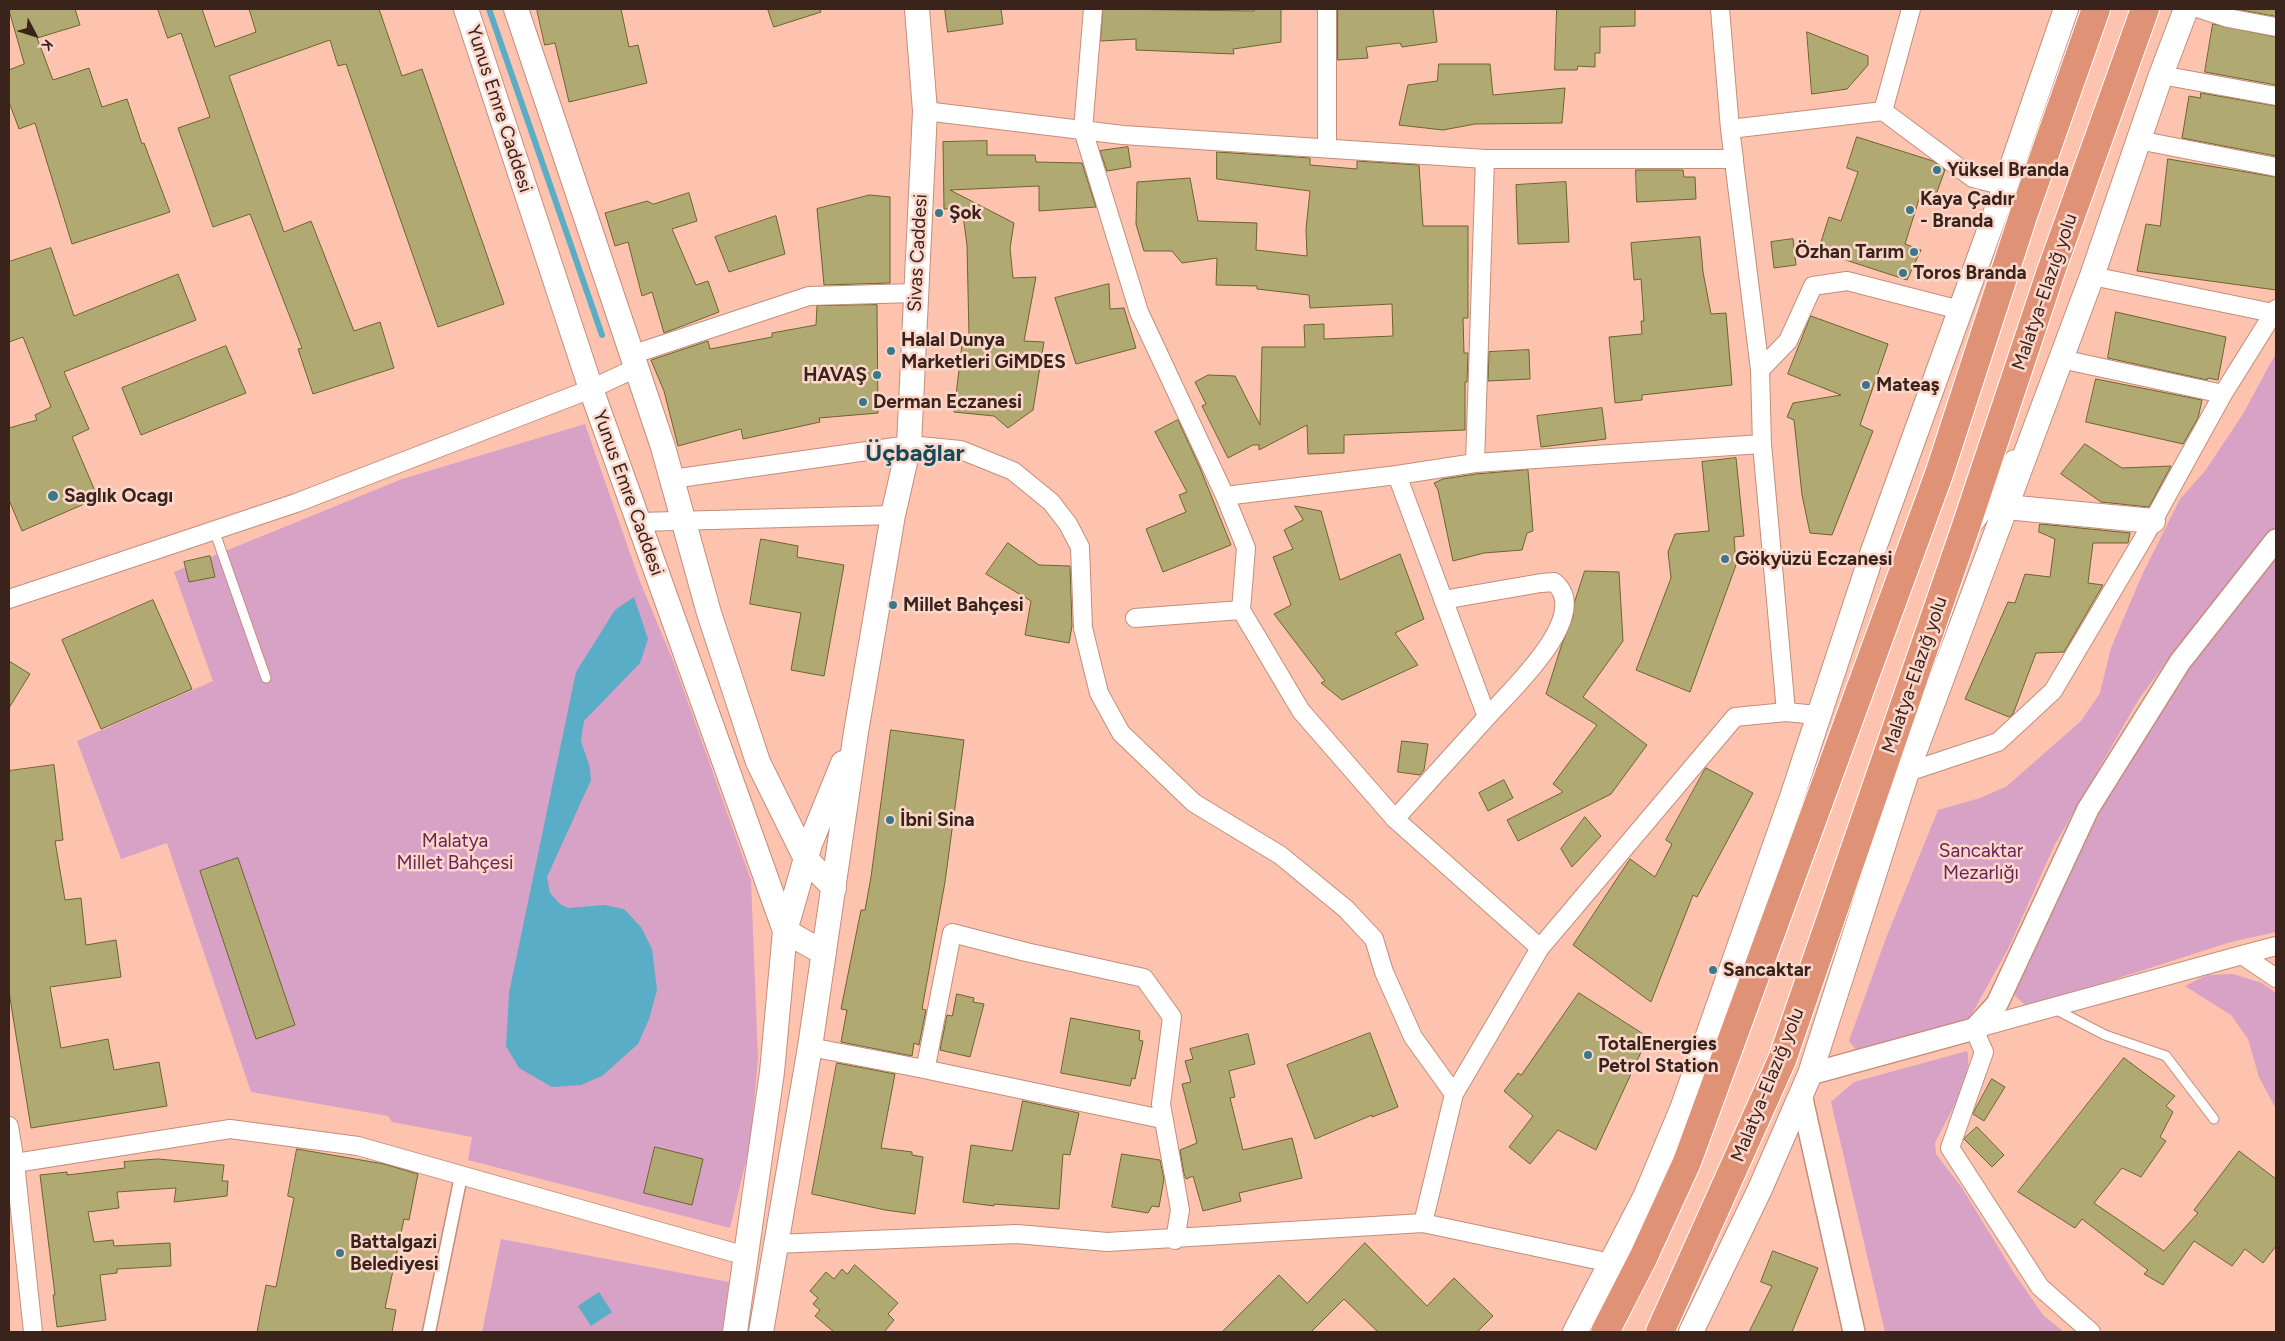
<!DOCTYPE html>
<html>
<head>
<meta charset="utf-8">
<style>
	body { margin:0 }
	#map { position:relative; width:2285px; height:1341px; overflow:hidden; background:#fec3ae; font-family:Figtree,sans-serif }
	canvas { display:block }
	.frame { position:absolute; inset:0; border:10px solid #39231b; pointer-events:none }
	.north { position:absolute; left:10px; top:10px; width:50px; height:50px; -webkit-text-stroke:4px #fbd6ca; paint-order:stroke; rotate:130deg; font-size:14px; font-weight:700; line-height:20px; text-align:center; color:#39231b }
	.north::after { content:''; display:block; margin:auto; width:18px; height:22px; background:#39231b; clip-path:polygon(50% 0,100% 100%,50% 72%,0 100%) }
</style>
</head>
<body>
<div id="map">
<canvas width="2285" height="1341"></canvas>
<div class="frame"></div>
<div class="north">K</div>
</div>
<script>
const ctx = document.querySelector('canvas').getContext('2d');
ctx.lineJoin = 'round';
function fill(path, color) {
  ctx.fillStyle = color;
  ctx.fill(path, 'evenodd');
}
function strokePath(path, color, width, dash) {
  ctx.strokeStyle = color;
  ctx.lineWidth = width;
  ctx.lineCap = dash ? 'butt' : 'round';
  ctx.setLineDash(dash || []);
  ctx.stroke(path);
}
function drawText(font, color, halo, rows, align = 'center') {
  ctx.font = font + ' Figtree,sans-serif';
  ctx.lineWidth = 5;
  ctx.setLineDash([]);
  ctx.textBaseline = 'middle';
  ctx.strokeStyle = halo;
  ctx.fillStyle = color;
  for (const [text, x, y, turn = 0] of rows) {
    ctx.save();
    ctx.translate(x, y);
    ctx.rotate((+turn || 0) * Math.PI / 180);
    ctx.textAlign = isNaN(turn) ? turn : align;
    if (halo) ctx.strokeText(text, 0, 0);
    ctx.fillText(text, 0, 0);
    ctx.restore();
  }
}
fill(new Path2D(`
	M2276,353V526L2177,647L2139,699L2054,846L2009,947L1969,1019C1945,1028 1887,1054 1864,1052C1856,1051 1853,1047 1849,1041L1886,938L1938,810L1980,798L2007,786L2081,721L2100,693L2111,648L2142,575L2180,499L2205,471L2243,414Z
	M585,424L639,579L674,663L751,880L758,1059L750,1144L730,1228L468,1160L472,1137L392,1122L388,1116L251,1092L167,843L121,859L77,741L213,681L174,572L402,479Z
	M2276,553V932L2231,942L2034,1005L2024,1004L2015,996L2016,985C2062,889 2106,791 2164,702C2198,650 2237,602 2276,553Z
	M2233,974L2262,983L2276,993V1109L2259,1077L2248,1039L2231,1015L2185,986L2207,975Z
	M1967,1051C1975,1075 1946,1120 1935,1143L1936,1154L1962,1188L2014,1273L2043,1315L2064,1332H1885L1831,1102L1854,1082Z
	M501,1239L729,1282L722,1332H482Z`), '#d7a2c5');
fill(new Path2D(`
	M634,597L648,639L640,663L584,721L581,741L590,768L591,780L547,877L550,893L560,904L568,908L604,905L624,909L641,927L652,949L657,990L649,1019L638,1044L602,1076L581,1085L552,1087L519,1068L506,1046L509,993L576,672L615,610Z
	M599,1292L612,1312L591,1326L578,1306Z`), '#59adc7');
strokePath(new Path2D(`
	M489,9L602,335`), '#59adc7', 6);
const building = new Path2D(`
	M9,9H75L80,25L37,38L53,80L89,68L102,107L127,99L142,144L144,143L170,212L72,244L35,123L19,129L9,102V70L24,64Z
	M158,9H202L215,47L256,32L249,9H379L402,76L422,69L504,304L438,327L346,64L338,66L330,40L229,76L284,232L311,221L354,331L380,322L394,368L313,394L298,349L302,348L250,214L213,227L178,128L210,117L181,33L168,38Z
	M537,9H621L629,47L638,45L647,83L569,102L555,43L545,45Z
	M768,9H820L821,12L774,27Z
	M945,9H1001L1003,24L948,32Z
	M1103,9L1254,11V9H1281V42L1233,49L1234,54L1136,50V39L1101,41Z
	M1338,9H1433L1437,42L1402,47L1400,43L1366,47L1368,58L1338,60Z
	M1557,9H1635V26L1600,27V53H1595V67L1578,66L1577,70H1555Z
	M2236,9H2276V16Z
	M2213,24L2276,37V85L2205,72Z
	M1807,32L1868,56V65L1847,89L1812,94Z
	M1439,64H1490L1493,95L1565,88L1562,123L1475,124L1443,130L1399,125L1408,85L1437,81Z
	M2201,93L2276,106V156L2182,138L2189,96L2200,98Z
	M1857,137L1933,161L1945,170L1934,200L1920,196L1905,244L1921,250L1907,280L1818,251L1829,217L1841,221L1858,172L1847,168Z
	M987,141V155H1035L1036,162L1082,163L1096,207L1039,211V186L950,190L1014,223L1010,248L1013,278L1036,277L1024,341L1044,342L1033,410L1008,428L994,416L954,412L963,336H969L967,245L962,208L944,209L943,142Z
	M1128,147L1131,167L1107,171L1100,151Z
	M1217,152L1310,158V165L1357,169V161L1419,165L1423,226H1468V318H1463L1464,353H1468L1467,382H1465V430L1344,435V453L1308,454L1307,425L1259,450V445H1253L1228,458L1202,406L1206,404L1195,382L1208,375L1235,376L1260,425L1262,347H1305L1304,325L1324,324V339L1393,336L1392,304L1310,308L1309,295L1257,289V286L1216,285L1217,258L1182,263L1172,251H1144L1136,224L1137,182L1190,178L1198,221L1257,223L1256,250L1307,256L1306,229L1310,191L1217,179Z
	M2168,159L2276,177V290L2137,271L2146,224L2160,226Z
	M1636,170H1683L1684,177H1695L1696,199L1637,202Z
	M1566,182L1569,242L1518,244L1516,185Z
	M689,193L697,221L672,229L696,285L708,281L719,312L664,333L652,292L642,296L628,242L615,246L605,213L647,201L653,204Z
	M870,195L890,197V283L824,285L817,209Z
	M776,216L785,254L729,272L715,237Z
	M1700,237L1703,272L1711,314L1726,313L1732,385L1642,395V400L1615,403L1609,337L1642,334L1641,321H1644L1641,279L1634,280L1631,243Z
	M1793,239L1796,265L1774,268L1771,242Z
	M51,248L74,316L178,274L196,320L64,372L89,429L72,437L98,498L22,531L9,500V428L37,420L35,415L51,407L23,337L9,342V262Z
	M1109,284L1110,309L1124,308L1136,348L1076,364L1055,298Z
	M877,305L878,413L819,418L820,422L743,439L741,429L678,446L664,391L651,360L708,341L710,349L772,337V333L816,325L817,306Z
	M2116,312L2226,337L2218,380L2208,378L2207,380L2108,358Z
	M1811,316L1888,344L1860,425L1873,431L1832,535L1810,533L1802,495L1794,420L1787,417L1793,403L1841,395L1788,374Z
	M226,346L246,393L141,435L122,388Z
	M1529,350L1530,379L1488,381L1489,352Z
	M2096,379L2202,400L2198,418L2183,444L2086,422Z
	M1602,408L1606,439L1541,447L1537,416Z
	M1178,420L1200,468L1231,545L1163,572L1146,529L1186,512L1179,495L1187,492L1155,432Z
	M2085,444L2122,468L2171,466L2149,507L2101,502L2061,474Z
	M1736,458L1744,536L1734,537L1736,565L1690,692L1636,670L1671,578L1668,552L1675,534L1709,531L1702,462Z
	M1528,470L1533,531L1527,533L1522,550L1484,553L1453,561L1438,490L1434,483L1443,479L1476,474Z
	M1295,506L1321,511L1340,580L1400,554L1424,619L1395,633L1418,665L1342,700L1321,683L1325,681L1274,614L1291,605L1273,557L1293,549L1284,530L1303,520Z
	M2040,524L2130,533L2128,543H2093L2088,583L2103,585L2064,652L2036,653L2013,714L2009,717L1965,699L2008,602L2015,603L2025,574L2050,577L2055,539L2039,532Z
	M761,539L798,546L797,557L844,565L824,676L791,670L801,613L750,604Z
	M1008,543L1039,565L1070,566L1072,626L1069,643L1025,635L1031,601L986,574Z
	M210,556L215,577L189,582L184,562Z
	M1585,571L1619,572L1623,641L1583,697L1647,745L1611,794L1518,841L1507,820L1563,792L1553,784L1597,725L1546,694L1562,644L1573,617L1574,604Z
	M153,600L192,689L101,729L62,640Z
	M9,661L30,674L9,708Z
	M891,730L964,740L945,882L922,1009L926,1010L919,1045L914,1043L912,1056L841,1042L847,1010L841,1009L861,910H865L871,877Z
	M1402,741L1428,744L1424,770L1420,775L1398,772Z
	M54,765L63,840L55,841L65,900L81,898L86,945L116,940L121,977L50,987L61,1048L108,1039L114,1070L159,1062L167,1106L31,1128L9,992V771Z
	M1706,768L1753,793L1697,897L1693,895L1651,1002L1573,945L1630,859L1655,877L1672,844L1666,840Z
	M1504,780L1513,798L1488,811L1479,793Z
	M1585,817L1601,836L1572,867L1561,849Z
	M238,858L295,1025L256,1039L200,871Z
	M1579,993L1648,1037L1596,1150L1558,1130L1530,1164L1509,1147L1533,1116L1504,1091L1518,1073L1521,1075Z
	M957,994L974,998L973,1002L984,1004L970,1057L940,1050L947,1015L952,1016Z
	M1071,1018L1140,1031L1139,1040L1143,1041L1135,1079L1132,1078L1130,1086L1061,1073Z
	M1370,1033L1398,1107L1372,1117V1115L1315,1139L1287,1065Z
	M1248,1034L1255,1064L1229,1071L1235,1097L1230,1098L1243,1150L1292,1138L1302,1178L1239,1193L1241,1201L1203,1211L1193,1176L1186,1179L1184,1174L1180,1150L1197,1143L1182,1084L1191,1082L1185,1061L1193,1059L1190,1049Z
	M2124,1058L2175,1096L2166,1106L2173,1112L2160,1137L2166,1141L2141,1177L2122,1168L2094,1203L2164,1251L2198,1213L2194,1210L2239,1151L2276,1179V1246L2263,1263L2245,1249L2232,1266L2194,1241L2163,1285L2144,1274L2148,1270L2082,1219L2075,1228L2018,1192Z
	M837,1063L895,1074L881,1148L912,1152V1155L923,1157L915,1214L885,1210L812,1194Z
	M1992,1079L2005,1087L1984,1121L1973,1114Z
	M1023,1101L1079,1113L1070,1155L1063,1154L1059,1209L994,1204V1206L963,1202L971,1145L1012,1151Z
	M1977,1127L2004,1155L1992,1167L1964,1139Z
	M655,1147L703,1159L692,1205L644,1193Z
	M297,1149L384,1164L418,1174L409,1220L404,1219L385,1308L396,1310L392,1332H257L266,1285L276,1287L294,1198L288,1196Z
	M1122,1154L1160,1160L1164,1179L1159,1207L1152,1206L1148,1213L1112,1207Z
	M158,1159L224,1165L222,1181H228L227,1196L174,1202L176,1188L117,1192L119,1208L88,1212L94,1242L113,1240L114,1246L170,1243L171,1266L117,1269V1273L100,1275L106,1320L57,1327L53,1295H55L40,1175L67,1172V1175L125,1168L124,1162Z
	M1365,1243L1427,1306L1454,1278L1493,1316L1477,1332H1378L1344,1299L1311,1332H1222L1279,1275L1307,1303Z
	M1773,1251L1818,1268L1792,1332H1749L1772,1286L1761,1282Z
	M855,1265L898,1303L888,1314L894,1320L884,1332H834L815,1316L820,1310L813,1304L818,1298L810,1291L826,1272L834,1279L842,1269L847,1274Z`);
fill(building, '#b1a972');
strokePath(building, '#6c642f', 1);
const service = new Path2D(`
	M214,530L266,678
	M2053,1008L2105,1035L2166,1056L2214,1119`);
const pedestrian = new Path2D(`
	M429,1332L461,1176`);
const minor = new Path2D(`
	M1093,9L1083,130L1139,312L1225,496L1246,548L1241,610L1301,711L1395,819L1540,948
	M1327,9V148
	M1720,9L1730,129L1760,370L1762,444L1786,712L1817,715
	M2200,9L2228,18L2276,27
	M2161,75L2276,96
	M925,111L1123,135L1485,159H1734L1730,129L1883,111L1911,9
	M1883,111L1973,178L2005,186
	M2138,140L2276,167
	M2092,276L2273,313
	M631,355L809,296L916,293
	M2061,359L2223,394
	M1760,370L1788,341L1813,286L1847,281L1960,310
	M1475,463L1485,159
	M672,479L909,445L961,450L1013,471L1051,502L1068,524L1080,547L1083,628L1099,693L1121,733L1194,803L1280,855L1346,909L1374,939L1384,972L1413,1037L1454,1094
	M1225,496L1397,475L1475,463L1762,444
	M639,522L893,515
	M9,599L296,503L591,389L636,368
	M1443,600L1541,583L1554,582C1594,615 1509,692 1487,717
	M1135,618L1241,610
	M1899,775L1998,742L2053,691L2143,539L2223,394L2276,309
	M1395,819L1487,717L1397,475
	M2242,955L2276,946
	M810,1047L919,1068L926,1066L952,933L1026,952L1144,978L1172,1017L1161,1104L1180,1210L1175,1240
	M919,1068L1162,1119
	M9,1126L15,1163L33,1332
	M9,1164L230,1129L358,1146L746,1256
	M1423,1223L1454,1094L1540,948L1735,717L1786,712
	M774,1244L1017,1234L1107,1242L1423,1223L1611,1263
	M2091,1332L2040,1287L1950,1148L1984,1052L1974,1029L2242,955L2276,978`);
const tertiary = new Path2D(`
	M1810,1074L1974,1029L1997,1004L2088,809L2180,662L2276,540
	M1801,1094L1854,1332`);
const secondary = new Path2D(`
	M466,9L591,389L785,931L824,953
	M516,9L663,447L709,613L758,762L806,859L834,888
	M2006,507L2153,521
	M1973,520L2015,462
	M735,1332L772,1072L785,931L810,844L843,763
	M761,1332L810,1047L856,732L893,515L909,445L925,111L917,9
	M1575,1332L1646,1195L1682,1109L1792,797L1873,551L2002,195L2066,9
	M1691,1332L1760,1189L1810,1074L1907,772L2092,276L2161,75L2186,9`);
const trunk = new Path2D(`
	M1605,1332L1643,1258L1687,1162L1939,474L2025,210L2096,9
	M1660,1332L1782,1060L1965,529L2051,271L2145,9`);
strokePath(service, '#c48d7a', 11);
strokePath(pedestrian, '#c48d7a', 15);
strokePath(minor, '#c48d7a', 20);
strokePath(tertiary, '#c48d7a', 24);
strokePath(secondary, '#c48d7a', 26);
strokePath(trunk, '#fff', 30);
strokePath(service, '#fff', 9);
strokePath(pedestrian, '#fff', 12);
strokePath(minor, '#fff', 18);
strokePath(tertiary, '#fff', 21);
strokePath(secondary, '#fff', 24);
strokePath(trunk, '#e09276', 28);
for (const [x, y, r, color] of [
	[1937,170,5,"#38788c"],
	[1910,210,5,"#38788c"],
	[939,213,5,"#38788c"],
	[1914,252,5,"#38788c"],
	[1903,273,5,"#38788c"],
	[891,351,5,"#38788c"],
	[877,375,5,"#38788c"],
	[1866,385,5,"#38788c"],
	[863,402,5,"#38788c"],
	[53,496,6,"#38788c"],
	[1725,559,5,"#38788c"],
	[893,605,5,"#38788c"],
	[890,820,5,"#38788c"],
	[1713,970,5,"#38788c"],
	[1588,1055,5,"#38788c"],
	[340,1253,5,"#38788c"]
]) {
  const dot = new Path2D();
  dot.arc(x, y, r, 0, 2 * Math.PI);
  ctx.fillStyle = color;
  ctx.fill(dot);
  strokePath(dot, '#fbd6ca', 2);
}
drawText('19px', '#39231b', '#fbd6ca', [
	["Yunus Emre Caddesi",499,109,72],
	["Sivas Caddesi",918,253,-87],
	["Malatya-Elazığ yolu",2045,292,-71],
	["Yunus Emre Caddesi",628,493,70],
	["Malatya-Elazığ yolu",1915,675,-71],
	["Malatya-Elazığ yolu",1768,1085,-68]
]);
drawText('bold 19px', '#39231b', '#fbd6ca', [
	["Yüksel Branda",1947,170],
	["Kaya Çadır",1920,199],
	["- Branda",1920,221],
	["Şok",949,213],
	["Özhan Tarım",1904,252,"right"],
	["Toros Branda",1913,273],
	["Halal Dunya",901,340],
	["Marketleri GiMDES",901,362],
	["HAVAŞ",867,375,"right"],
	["Mateaş",1876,385],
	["Derman Eczanesi",873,402],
	["Saglık Ocagı",64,496],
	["Gökyüzü Eczanesi",1735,559],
	["Millet Bahçesi",903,605],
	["İbni Sina",900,820],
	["Sancaktar",1723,970],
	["TotalEnergies",1598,1044],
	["Petrol Station",1598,1066],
	["Battalgazi",350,1242],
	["Belediyesi",350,1264]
], 'left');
drawText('19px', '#6a2356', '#fbd6ca', [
	["Malatya",455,841],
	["Millet Bahçesi",455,863],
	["Sancaktar",1981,851],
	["Mezarlığı",1981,873]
]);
drawText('bold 24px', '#144a59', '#fbd6ca', [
	["Üçbağlar",915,454]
]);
</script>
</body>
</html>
